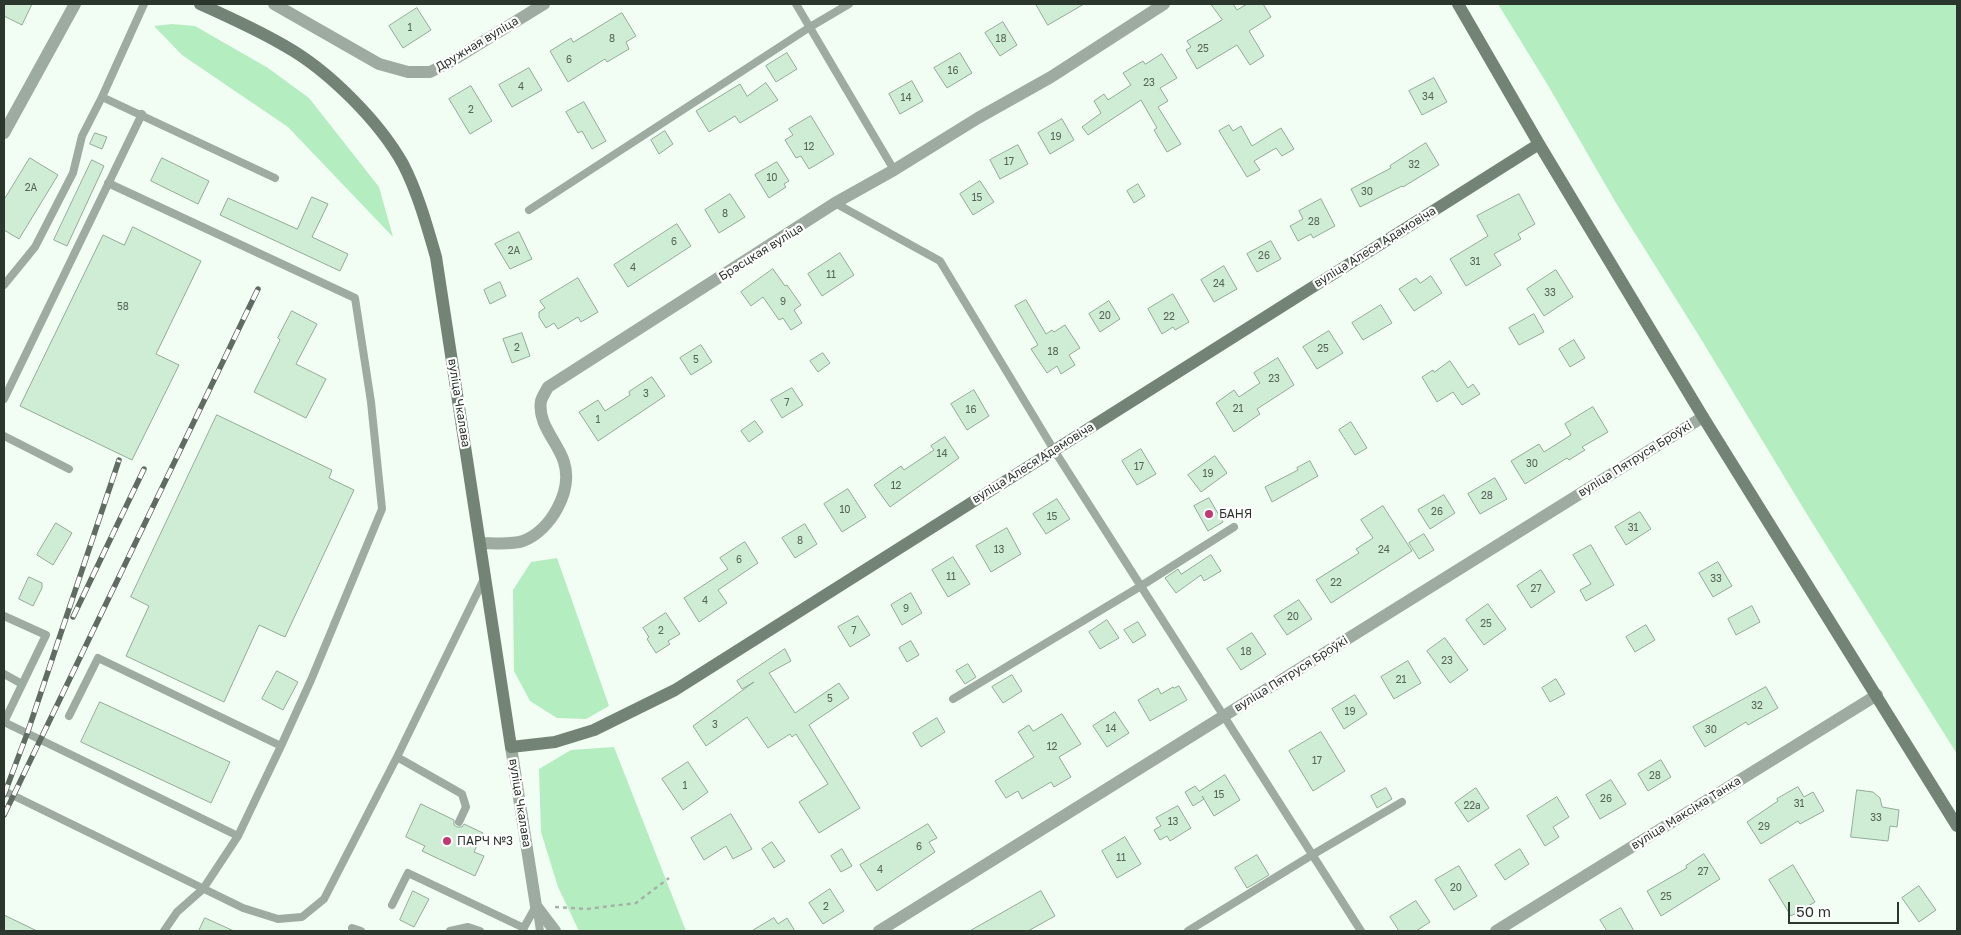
<!DOCTYPE html>
<html>
<head>
<meta charset="utf-8">
<style>
	body { margin:0 }
	#map { position:relative; width:1961px; height:935px; overflow:hidden; background:#f2fdf4; font-family:"Golos Text",sans-serif }
	canvas { display:block }
	.frame { position:absolute; inset:0; border:5px solid #2b362d; pointer-events:none }
	.scale { position:absolute; left:1788px; top:902px; width:111px; height:22px; box-sizing:border-box; border:2px solid #2b362d; border-top:0; padding-left:6px; font-size:15px; line-height:18px; white-space:nowrap; color:#2b362d; -webkit-text-stroke:4px #fff; paint-order:stroke }
</style>
</head>
<body>
<div id="map">
<canvas width="1961" height="935"></canvas>
<div class="frame"></div>
<div class="scale">50 m</div>
</div>
<script>
const ctx = document.querySelector('canvas').getContext('2d');
ctx.lineJoin = 'round';
function fill(path, color) {
  ctx.fillStyle = color;
  ctx.fill(path, 'evenodd');
}
function strokePath(path, color, width, dash) {
  ctx.strokeStyle = color;
  ctx.lineWidth = width;
  ctx.lineCap = dash ? 'butt' : 'round';
  ctx.setLineDash(dash || []);
  ctx.stroke(path);
}
function drawText(font, color, halo, rows, align = 'center') {
  ctx.font = font + ' "Golos Text",sans-serif';
  ctx.lineWidth = 4.5;
  ctx.setLineDash([]);
  ctx.textBaseline = 'middle';
  ctx.strokeStyle = halo;
  ctx.fillStyle = color;
  for (const [text, x, y, turn = 0] of rows) {
    ctx.save();
    ctx.translate(x, y);
    ctx.rotate((+turn || 0) * Math.PI / 180);
    ctx.textAlign = isNaN(turn) ? turn : align;
    if (halo) ctx.strokeText(text, 0, 0);
    ctx.fillText(text, 0, 0);
    ctx.restore();
  }
}
fill(new Path2D(`
	M1498,4H1957V754L1808,516L1701,339L1616,203L1549,87Z
	M172,24L195,26L268,68L309,98L379,187L393,237L288,127L182,55L154,26Z
	M557,558L609,706L586,719L557,718L530,701L514,671L513,590L531,562Z
	M614,747L686,931H579L558,887L541,832L539,769L571,750Z`), '#b4edbf');
const building = new Path2D(`
	M4,4H32L22,25L4,16Z
	M1036,4H1084L1048,25Z
	M1211,4H1233L1237,10L1247,4H1263L1271,17L1249,31L1264,56L1250,65L1237,45L1197,69L1186,50L1191,47L1187,41L1222,20Z
	M417,8L431,30L403,48L389,26Z
	M622,13L636,36L626,42L629,49L607,62L605,59L568,82L550,51L571,38L573,42Z
	M1003,22L1017,45L1000,56L985,33Z
	M787,53L797,69L776,82L766,66Z
	M960,53L972,73L947,88L934,68Z
	M1162,54L1177,78L1160,88L1168,101L1158,107L1181,144L1167,152L1154,130L1157,128L1141,100L1088,135L1082,127L1101,113L1094,101L1104,94L1108,100L1131,85L1123,73L1143,61L1145,64Z
	M529,68L542,90L512,107L499,85Z
	M1434,78L1447,102L1422,115L1409,91Z
	M912,81L923,101L900,114L889,94Z
	M766,83L778,100L740,123L735,116L709,132L696,111L740,84L747,96Z
	M471,86L492,121L470,134L449,99Z
	M584,102L606,141L592,149L582,131L578,133L566,112Z
	M811,116L834,154L809,169L801,156L796,158L785,140L793,135L789,129Z
	M1062,119L1074,140L1050,154L1038,133Z
	M1229,125L1233,131L1241,126L1252,146L1281,128L1294,149L1282,156L1276,148L1254,161L1260,170L1247,177L1219,131Z
	M665,131L673,144L659,154L651,140Z
	M95,133L107,137L102,149L90,144Z
	M1426,143L1439,165L1403,187L1402,186L1360,207L1351,189L1391,168L1390,166Z
	M1018,145L1028,164L1000,179L990,160Z
	M30,158L58,175L19,239L4,230V200Z
	M162,158L209,181L198,204L151,181Z
	M92,160L104,166L67,246L54,240Z
	M777,162L789,181L784,184L786,187L769,198L755,175Z
	M980,181L994,202L973,215L960,194Z
	M1138,184L1145,196L1134,203L1127,191Z
	M730,194L745,217L719,233L705,210Z
	M1519,194L1535,224L1518,234L1521,239L1494,254L1501,265L1466,286L1450,259L1488,236L1477,216Z
	M312,197L328,204L312,237L348,254L340,271L220,215L228,198L297,229Z
	M1321,199L1335,226L1313,238L1311,234L1298,241L1290,226L1303,219L1299,211Z
	M677,224L691,246L628,287L614,265Z
	M133,227L201,261L156,354L179,365L132,460L20,406L103,235L124,245Z
	M519,232L532,259L510,269L495,244Z
	M1271,241L1281,259L1257,272L1247,254Z
	M840,253L854,275L822,296L808,274Z
	M1224,266L1237,289L1214,302L1201,280Z
	M773,269L785,286L787,285L801,305L794,310L802,323L791,330L783,318L779,320L763,297L751,306L741,292Z
	M1556,270L1573,297L1544,316L1527,289Z
	M1431,276L1442,293L1414,311L1399,289L1416,278L1420,283Z
	M578,278L598,312L581,322L578,317L558,329L554,323L546,328L539,317V312L545,308L540,301Z
	M500,282L506,296L490,304L484,290Z
	M1173,294L1189,322L1175,330L1173,327L1162,334L1148,309Z
	M1026,300L1046,334L1052,330L1054,332L1065,325L1080,348L1069,355L1075,365L1061,374L1057,366L1047,373L1031,349L1038,345L1015,306Z
	M1109,301L1120,319L1100,332L1089,314Z
	M1381,305L1392,323L1363,340L1352,323Z
	M292,311L317,324L296,364L326,379L306,418L254,392L280,340L278,338Z
	M1534,314L1544,332L1519,345L1509,328Z
	M1329,331L1343,353L1317,369L1303,347Z
	M522,333L530,356L512,363L503,339Z
	M1574,340L1585,358L1570,367L1559,349Z
	M701,345L712,362L691,375L680,358Z
	M823,353L830,363L818,372L810,361Z
	M1278,358L1294,385L1257,409L1260,414L1234,432L1216,403L1234,390L1239,397L1260,383L1254,373Z
	M1450,361L1468,388L1473,384L1480,394L1462,405L1453,392L1437,402L1422,377L1433,370L1434,372Z
	M652,377L665,396L598,441L579,412L598,400L605,411L630,395L629,392Z
	M792,388L803,405L782,418L771,400Z
	M974,390L989,416L967,430L951,404Z
	M1593,407L1608,432L1582,447L1585,450L1569,460L1567,458L1525,484L1511,461L1539,444L1544,452L1571,435L1565,424Z
	M217,415L332,470L329,478L354,490L285,637L259,625L224,702L126,656L149,606L131,597Z
	M755,421L763,432L749,442L741,431Z
	M1351,422L1367,448L1355,455L1339,430Z
	M945,437L959,458L890,507L874,485L901,466L904,470L934,450L931,446Z
	M1141,449L1156,474L1137,485L1122,461Z
	M1215,456L1227,473L1201,492L1188,475Z
	M1310,461L1318,476L1272,502L1265,487L1298,470L1297,468Z
	M1495,478L1507,499L1480,514L1468,494Z
	M848,489L866,517L842,532L824,504Z
	M1444,495L1455,513L1430,529L1418,510Z
	M1209,498L1223,522L1208,531L1194,506Z
	M1057,499L1070,519L1046,534L1033,514Z
	M1383,506L1412,551L1331,603L1316,580L1359,553L1356,549L1373,538L1361,520Z
	M1640,512L1651,529L1626,545L1615,527Z
	M56,523L72,533L53,565L37,555Z
	M805,524L817,544L795,558L782,538Z
	M1007,528L1021,554L991,572L976,546Z
	M1424,534L1434,550L1419,559L1409,543Z
	M745,542L758,563L718,590L727,603L699,622L684,598L728,569L720,558Z
	M1591,545L1614,585L1586,601L1580,590L1591,584L1573,555Z
	M1211,555L1221,571L1204,581L1201,575L1176,593L1165,578L1178,569L1181,574Z
	M953,557L970,584L948,597L932,570Z
	M1718,562L1732,586L1713,597L1699,573Z
	M1541,570L1555,592L1531,608L1517,586Z
	M29,577L42,583V588L33,606L19,599Z
	M911,593L922,613L902,625L891,605Z
	M1299,600L1312,619L1287,635L1274,616Z
	M1488,604L1506,629L1484,645L1466,620Z
	M1752,606L1760,622L1736,635L1728,619Z
	M666,613L680,634L668,641L670,644L656,653L647,639L649,637L643,628Z
	M858,616L870,635L850,647L838,627Z
	M1107,620L1119,638L1100,649L1089,632Z
	M1138,622L1146,635L1133,643L1124,630Z
	M1646,625L1655,640L1635,652L1626,637Z
	M1252,633L1266,654L1241,670L1227,649Z
	M1445,638L1468,670L1450,683L1427,651Z
	M911,641L919,655L907,662L899,648Z
	M785,649L791,661L769,673L795,713L839,683L849,698L809,725L860,808L819,833L799,802L828,784L796,734L792,737L790,734L768,748L747,717L706,746L693,726L754,682L742,689L737,681Z
	M1408,661L1421,683L1394,699L1381,677Z
	M968,664L976,677L965,684L956,671Z
	M277,671L298,682L283,710L262,699Z
	M1012,675L1022,691L1003,703L992,687Z
	M1556,679L1565,694L1550,702L1542,688Z
	M1179,686L1187,700L1150,721L1138,700L1158,688L1161,694L1173,687L1174,688Z
	M1766,687L1778,708L1748,725L1746,722L1705,747L1693,727Z
	M1355,695L1367,714L1344,729L1332,709Z
	M100,702L230,762L211,803L81,742Z
	M1115,712L1129,733L1107,747L1093,726Z
	M1062,714L1081,744L1059,757L1071,777L1054,787L1051,782L1022,799L1018,791L1006,798L995,781L1034,757L1018,732L1029,725L1033,731Z
	M937,718L945,732L921,747L913,733Z
	M1321,732L1345,771L1313,791L1289,751Z
	M1661,760L1671,777L1648,791L1638,774Z
	M688,762L708,792L683,810L662,779Z
	M1225,775L1240,800L1214,816L1202,796L1204,799L1193,806L1185,792L1195,786L1199,791Z
	M1611,780L1626,804L1600,819L1586,795Z
	M1798,787L1804,797L1813,792L1824,811L1800,824L1798,821L1761,844L1747,822L1778,801L1777,799Z
	M1386,788L1392,799L1377,808L1371,796Z
	M1476,788L1489,808L1468,822L1455,803Z
	M1857,790L1873,792L1880,798L1882,807L1899,810L1897,827L1890,826L1888,841L1851,837Z
	M1557,797L1569,817L1553,827L1559,837L1545,846L1527,816Z
	M421,804L454,820V825L457,827H462L464,824L483,833L474,852L484,856L475,876L422,851L425,846L406,837Z
	M1178,806L1191,828L1170,841L1167,836L1160,840L1154,830L1161,826L1156,818Z
	M731,814L752,849L733,859L726,846L704,860L691,838Z
	M928,824L937,838L929,842L935,852L877,891L860,865Z
	M1125,837L1141,864L1117,878L1102,851Z
	M772,842L785,861L774,868L762,849Z
	M842,849L852,866L841,872L831,856Z
	M1520,849L1529,864L1505,880L1495,865Z
	M1704,854L1720,879L1661,916L1647,891L1687,868L1686,866Z
	M1257,855L1269,875L1247,888L1235,868Z
	M1793,865L1815,902L1791,916L1769,880Z
	M1459,866L1477,896L1454,910L1435,880Z
	M1919,886L1936,910L1919,922L1902,898Z
	M830,889L844,911L823,924L809,903Z
	M413,891L429,899L414,927L400,920Z
	M1041,891L1055,916L1028,931H970Z
	M1416,901L1430,922L1416,931H1399L1390,917Z
	M1621,908L1634,931H1607L1600,920Z
	M4,915L37,931H4Z
	M205,918L234,931H199Z
	M774,918L778,924L787,918L795,931H752Z`);
fill(building, '#cfecd4');
strokePath(building, '#91ac96', 1);
strokePath(new Path2D(`
	M555,907L587,909L636,903L669,878`), '#a6b1a8', 2.5, [4, 4]);
strokePath(new Path2D(`
	M144,4L102,97L275,178
	M796,4L894,170
	M108,183L355,298L371,402L382,509L311,680L281,746
	M835,203L940,261L1054,450L1361,931
	M529,210L810,27L849,4
	M4,285L35,247L73,173L82,136L102,97
	M4,399L142,114
	M4,436L69,469
	M4,616L46,635L4,722L238,836L281,746L98,658L69,716
	M4,674L22,684
	M953,699L1141,586L1234,527
	M397,757L462,794L466,807L459,822
	M4,791L243,908L278,919L302,917L324,899L397,757L484,579
	M392,905L408,873L524,928
	M537,911L540,931
	M352,928L361,931
	M164,931L177,912L203,889L238,836
	M450,931L468,927L480,931
	M522,931L536,906
	M1188,931L1312,855L1402,802`), '#9eaba0', 8);
strokePath(new Path2D(`
	M274,4L379,64L408,72H430L450,62L544,4
	M4,133L75,4
	M481,543C493,543 511,545 523,541C551,530 573,491 564,462C558,442 537,424 541,401C542,397 546,391 548,387L835,203L894,170L978,118L1051,77L1164,4
	M511,747L536,906L555,931
	M879,931L1703,417
	M1496,931L1877,695`), '#9eaba0', 12);
strokePath(new Path2D(`
	M200,4C229,17 258,30 285,46C328,70 379,121 403,164C418,193 427,226 436,257L511,747L555,742L594,730L675,690L1539,144
	M1458,4L1539,144L1703,417L1957,826`), '#738476', 12);
const rail = new Path2D(`
	M73,617L144,469
	M4,795L27,734L119,460
	M4,815L258,289`);
strokePath(rail, '#606b62', 5.5);
strokePath(rail, '#fff', 4, [11]);
for (const [x, y, r, color] of [
	[1209,514,5,"#c23870"],
	[447,841,5,"#c23870"]
]) {
  const dot = new Path2D();
  dot.arc(x, y, r, 0, 2 * Math.PI);
  ctx.fillStyle = color;
  ctx.fill(dot);
  strokePath(dot, '#fff', 2);
}
drawText('10px', '#546457', null, [
	["1",410,28],
	["8",612,39],
	["18",1001,39],
	["25",1203,49],
	["6",569,60],
	["16",953,71],
	["23",1149,83],
	["4",521,87],
	["34",1428,97],
	["14",906,98],
	["2",471,110],
	["19",1056,137],
	["12",809,147],
	["17",1009,162],
	["32",1414,165],
	["10",772,178],
	["2А",31,188],
	["30",1367,192],
	["15",977,198],
	["8",725,214],
	["28",1314,222],
	["6",674,242],
	["2А",514,251],
	["26",1264,256],
	["31",1475,262],
	["4",633,268],
	["11",831,275],
	["24",1219,284],
	["33",1550,293],
	["9",783,302],
	["58",123,307],
	["20",1105,316],
	["22",1169,317],
	["2",517,348],
	["25",1323,349],
	["18",1053,352],
	["5",696,360],
	["23",1274,379],
	["3",646,394],
	["7",787,403],
	["21",1238,409],
	["16",971,410],
	["1",598,420],
	["14",942,454],
	["30",1532,464],
	["17",1139,467],
	["19",1208,474],
	["12",896,486],
	["28",1487,496],
	["10",845,510],
	["26",1437,512],
	["15",1052,517],
	["31",1633,528],
	["8",800,541],
	["13",999,550],
	["24",1384,550],
	["6",739,560],
	["11",951,577],
	["33",1716,579],
	["22",1336,583],
	["27",1536,589],
	["4",705,601],
	["9",906,609],
	["20",1293,617],
	["25",1486,624],
	["2",661,631],
	["7",854,631],
	["18",1246,652],
	["23",1447,661],
	["21",1401,680],
	["5",830,699],
	["32",1757,706],
	["19",1350,712],
	["3",715,725],
	["14",1111,729],
	["30",1711,730],
	["12",1052,747],
	["17",1317,761],
	["28",1655,776],
	["1",685,786],
	["15",1219,795],
	["26",1606,799],
	["31",1799,804],
	["22а",1472,806],
	["33",1876,818],
	["13",1173,822],
	["29",1764,827],
	["6",919,847],
	["11",1121,858],
	["4",880,870],
	["27",1703,872],
	["20",1456,888],
	["25",1666,897],
	["2",826,907]
]);
drawText('12px', '#2b362d', '#fff', [
	["Дружная вуліца",477,44,-31],
	["вуліца Алеся Адамовіча",1375,247,-32],
	["Брэсцкая вуліца",761,252,-32],
	["вуліца Чкалава",459,403,81],
	["вуліца Пятруся Броўкі",1635,459,-32],
	["вуліца Алеся Адамовіча",1033,463,-32],
	["вуліца Пятруся Броўкі",1291,674,-32],
	["вуліца Чкалава",520,803,81],
	["вуліца Максіма Танка",1686,813,-32]
]);
drawText('12px', '#2b362d', '#fff', [
	["БАНЯ",1219,514],
	["ПАРЧ №3",457,841]
], 'left');
</script>
</body>
</html>
